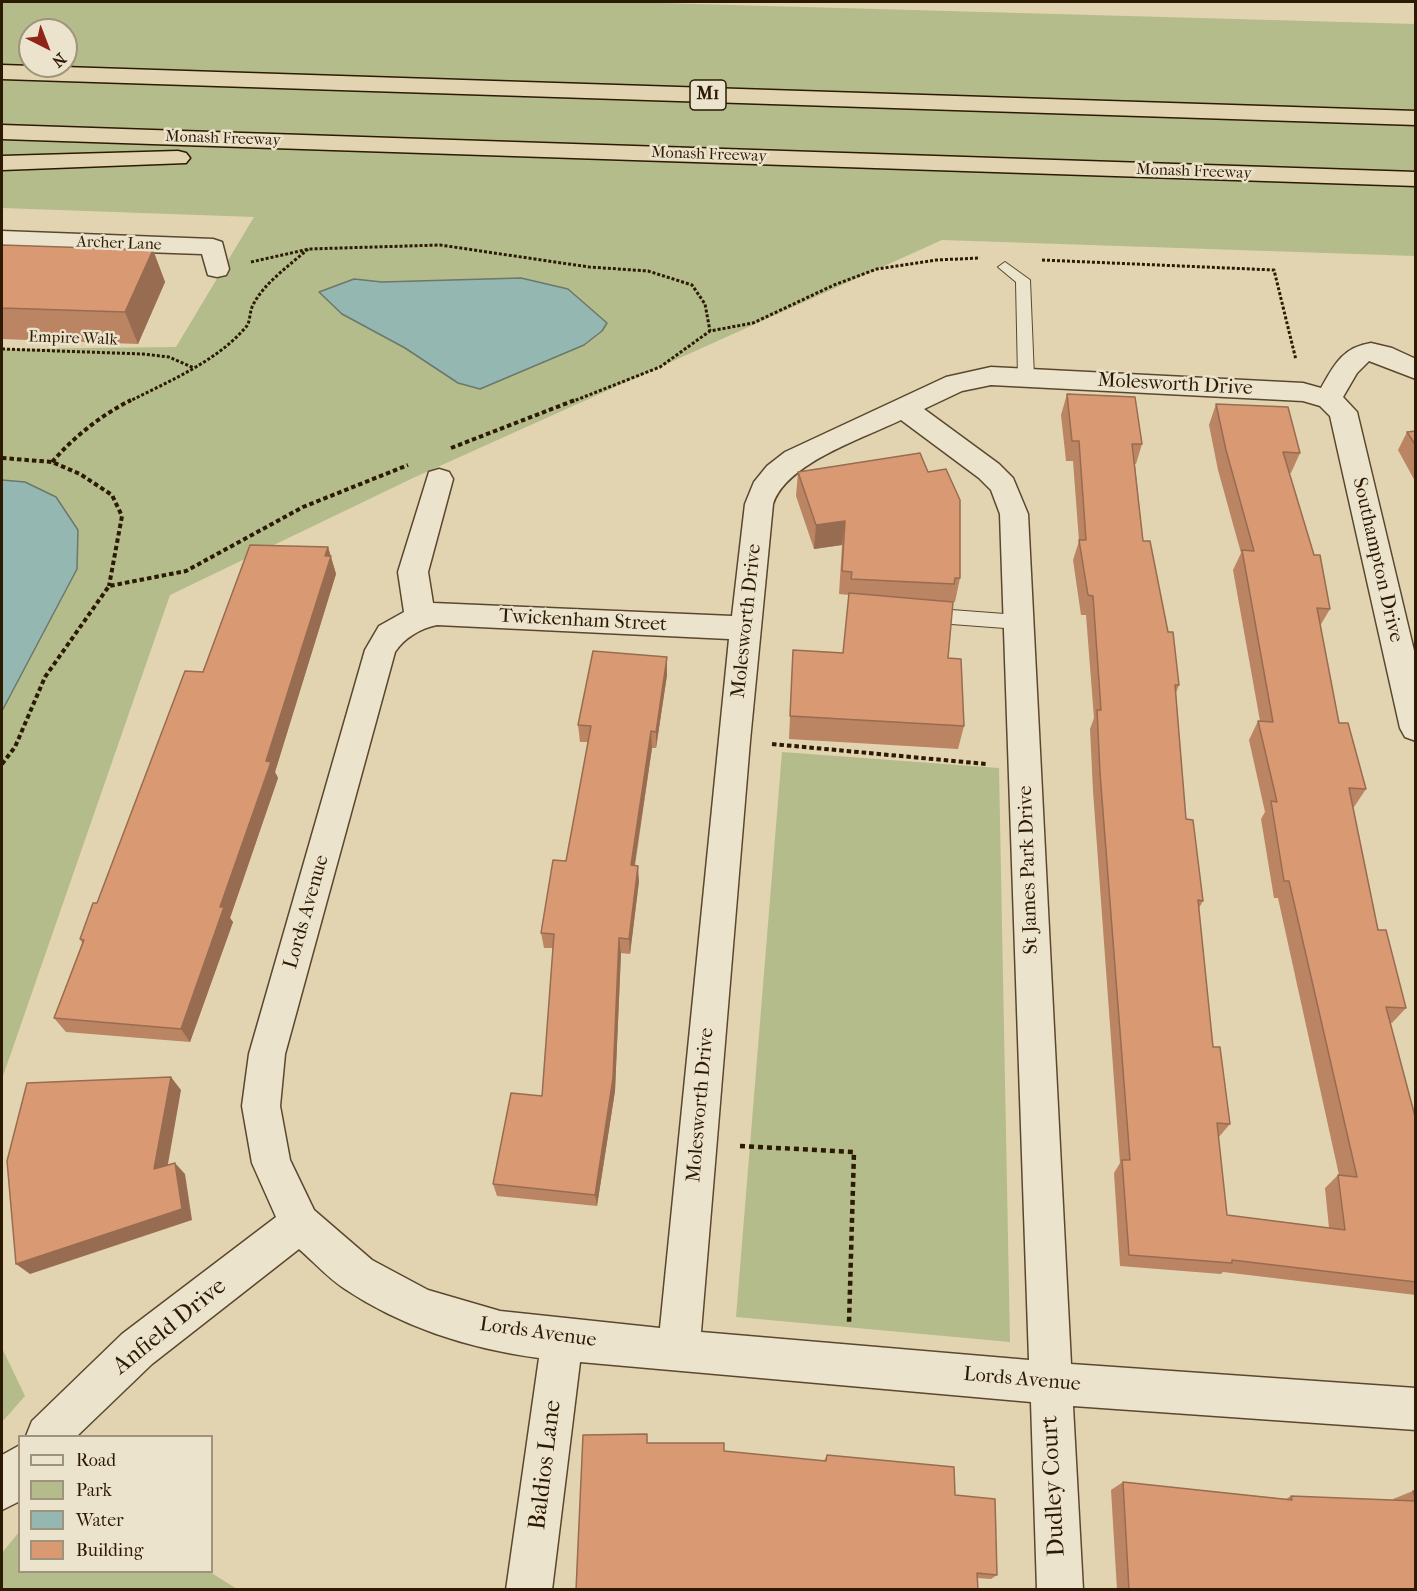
<!DOCTYPE html>
<html>
<head>
<meta charset="utf-8">
<style>
	body { margin:0 }
	#map { position:relative; width:1417px; height:1591px; overflow:hidden; background:#e2d4b0; font-family:"IM FELL French Canon",serif }
	canvas { display:block }
	.frame { position:absolute; inset:0; border:3px solid #2d1a03; pointer-events:none }
	.legend { position:absolute; left:18px; top:1435px; width:195px; height:138px; box-sizing:border-box; background:#ece3cc; border:2px solid #a0937c; margin:0; padding:8px 10px; list-style:none; font-size:18px; color:#2d1a03 }
	.legend li { display:flex; align-items:center; gap:12px; height:30px }
	.legend b { width:30px; border:2px solid #a0937c }
	.north { position:absolute; left:18px; top:18px; width:60px; height:60px; box-sizing:border-box; background:#ece3cc; border:2px solid #a0937c; border-radius:50%; rotate:138deg; font-size:16px; font-weight:700; line-height:24px; text-align:center; color:#2d1a03 }
	.north::after { content:''; display:block; margin:auto; width:21px; height:27px; background:#8f2418; clip-path:polygon(50% 0,100% 100%,50% 72%,0 100%) }
</style>
</head>
<body>
<div id="map">
<canvas width="1417" height="1591"></canvas>
<div class="frame"></div>
<ul class="legend">
<li><b style="height:8px;background:#ece3cc"></b>Road</li>
<li><b style="height:16px;background:#b4bc8b"></b>Park</li>
<li><b style="height:16px;background:#95b7b1"></b>Water</li>
<li><b style="height:16px;background:#d99a73"></b>Building</li>
</ul>
<div class="north">N</div>
</div>
<script>
const ctx = document.querySelector('canvas').getContext('2d');
ctx.lineJoin = 'round';
function fill(path, color) {
  ctx.fillStyle = color;
  ctx.fill(path, 'evenodd');
}
function strokePath(path, color, width, dash) {
  ctx.strokeStyle = color;
  ctx.lineWidth = width;
  ctx.lineCap = dash ? 'butt' : 'round';
  ctx.setLineDash(dash || []);
  ctx.stroke(path);
}
function drawText(font, color, halo, rows, align = 'center') {
  ctx.font = font + ' "IM FELL French Canon",serif';
  ctx.lineWidth = 5;
  ctx.setLineDash([]);
  ctx.textBaseline = 'middle';
  ctx.strokeStyle = halo;
  ctx.fillStyle = color;
  for (const [text, x, y, turn = 0] of rows) {
    ctx.save();
    ctx.translate(x, y);
    ctx.rotate((+turn || 0) * Math.PI / 180);
    ctx.textAlign = isNaN(turn) ? turn : align;
    if (halo) ctx.strokeText(text, 0, 0);
    ctx.fillText(text, 0, 0);
    ctx.restore();
  }
}
fill(new Path2D(`
	M2,2H625L1415,24V256L942,240L413,478L170,595L2,1079V349L176,347L254,217L2,208ZM30,30H66V66H30Z
	M782,752L999,768L1010,1342L736,1317Z
	M2,1348L25,1396L2,1422Z
	M19,1532L20,1572H210L237,1589H2V1553Z`), '#b4bc8b');
const water = new Path2D(`
	M521,278L568,289L607,323L602,331L584,345L480,389L458,383L405,348L342,314L319,292L354,279L382,282Z
	M2,480L25,482L56,497L78,530L77,569L2,711Z`);
fill(water, '#95b7b1');
strokePath(water, '#6b786b', 1.5);
const service = new Path2D(`
	M1005,262L1030,280L1034,377L1026,382L1018,377L1016,282L998,267Z
	M925,608L1018,615L1024,617L1027,622L1024,627L1018,629L925,622L919,620L916,615L919,610Z`);
const minor = new Path2D(`
	M2,231L213,239L222,242L229,269L226,275L217,277L208,275L202,254L2,247Z
	M1371,343L1392,348L1416,359V379L1369,361L1357,373L1343,397L1357,412L1416,659V741L1405,737L1400,728L1330,416L1320,406L1303,401L991,385L962,391L924,409L999,464L1013,478L1028,514L1071,1364L1416,1388V1430L1073,1406L1083,1590H1037L1031,1402L580,1362L552,1590H506L539,1358C471,1349 402,1327 345,1289C328,1278 314,1262 299,1249L152,1364L77,1436H26L32,1421L122,1334L276,1217L252,1163L242,1106L249,1054L365,650L379,626L404,612L398,572L429,472L439,469L449,472L453,479L428,572L433,603L732,616L745,504L754,482L767,466L785,452L946,377L991,367L1303,383L1321,388C1334,365 1343,347 1371,343ZM901,420L979,478L991,490L1000,514L1029,1360L701,1332L750,741L773,504C786,463 864,438 901,420ZM437,625L729,639L660,1328L500,1311L428,1290L372,1260L314,1210L290,1160L280,1106L285,1054L395,652C404,638 421,628 437,625Z
	M20,1445V1501L2,1510V1455Z`);
const motorway = new Path2D(`
	M2,65L1416,111V125L2,79Z
	M2,125L1416,172V186L2,139Z
	M178,151L186,153L190,158L186,163L2,170V156Z`);
strokePath(service, '#5a482e', 2);
strokePath(minor, '#5a482e', 3);
strokePath(motorway, '#2d1a03', 3);
strokePath(new Path2D(`
	M1042,260L1274,270L1296,360
	M251,262L309,249L440,245L589,267L648,271L692,285L705,304L710,331
	M2,349L143,354L169,357L194,368
	M128,402C169,381 216,362 246,327C251,321 249,312 253,305C264,283 289,266 308,249
	M571,402L660,367L710,331L753,323L834,285L877,269L936,260L980,258`), '#2d1a03', 3, [3, 2]);
strokePath(new Path2D(`
	M451,448L575,400
	M2,458L52,462L80,474L112,495L122,516L109,586
	M52,462C75,436 100,416 131,400
	M772,744L986,764
	M2,764L15,747L45,677L109,586L186,571L303,507L408,465`), '#2d1a03', 4, [4.5, 3]);
strokePath(new Path2D(`
	M740,1146L854,1152L849,1323`), '#2d1a03', 4.5, [5, 4]);
fill(service, '#ece3cc');
fill(minor, '#ece3cc');
fill(motorway, '#e2d4b0');
fill(new Path2D(`
	M2,245L153,250L165,282L138,344L2,339Z
	M1067,394L1142,444L1136,464H1135L1143,541L1179,685L1176,693L1186,819L1203,901L1199,908L1213,1047L1230,1124L1218,1138L1227,1215L1329,1228L1325,1188L1338,1175H1339L1278,898H1274L1261,819L1265,812L1249,740L1258,721H1260L1233,570L1241,553L1218,470L1209,425L1216,404L1300,453L1291,473H1289L1330,609L1320,626L1339,723L1366,789L1354,807H1353L1378,930L1406,1008L1392,1023H1390L1416,1120V1295L1223,1272L1221,1274L1120,1266L1114,1173L1120,1163L1093,791L1090,729L1094,718L1086,615H1081L1073,560L1079,541L1073,461H1066L1061,415Z
	M1416,431V483L1398,450L1407,432Z
	M798,472L960,578L955,602H951L948,658L964,726L958,749L789,739L793,650L843,653L849,595L839,594L842,545L814,549L796,496Z
	M328,547L336,574L275,772L278,778L230,918L233,922L190,1042L66,1032L54,1018L82,943L80,939L203,672Z
	M667,657V675L656,748H652L635,866L639,881L630,954L621,953L615,1091L597,1206L497,1196L493,1184L542,1096L553,948H544L541,933L566,861L588,742H580L578,725Z
	M648,1443L824,1461L827,1455L955,1495L997,1575L991,1579L977,1578Z
	M1123,1482L1286,1499L1291,1496L1393,1500V1499L1413,1491H1416V1590H1117L1111,1490Z`), '#bb8463');
fill(new Path2D(`
	M153,250L165,282L138,344L125,312Z
	M845,521L842,545L814,549L816,525Z
	M328,547L336,574L275,772L278,778L230,918L233,922L190,1042L181,1029L266,761Z
	M667,657V675L656,748V732Z
	M651,731L652,748L632,881L631,865Z
	M638,866L639,881L630,954L629,939Z
	M619,938L621,953L615,1091L597,1206L595,1195Z
	M171,1077L181,1090L165,1181L154,1169Z
	M175,1163L185,1174L192,1220L30,1274L16,1264Z`), '#986c50');
const building = new Path2D(`
	M2,245L153,250L125,312L2,308Z
	M1067,394L1135,397L1142,444H1132L1143,541H1150L1168,632H1173L1179,685H1175L1186,819L1193,820L1203,901L1198,900L1213,1047H1220L1230,1124L1217,1123L1227,1215L1345,1230L1338,1175L1357,1177L1289,881H1284L1271,801L1277,802L1258,721L1273,722L1242,550L1254,551L1226,450L1216,404L1288,407L1300,453L1283,452L1314,555H1320L1330,609L1317,608L1339,723H1348L1366,789L1349,788L1378,930H1386L1406,1008L1386,1007L1416,1120V1282L1232,1260V1263L1129,1255L1122,1160H1130L1100,773L1097,710H1101L1093,596L1088,595L1079,540H1086L1079,441H1072Z
	M1416,431V446L1407,432Z
	M920,453L928,472L946,469L960,500V578H955L954,584L851,579L852,572L842,571L845,521L816,525L798,472Z
	M250,545L328,547L325,556H331L266,761L271,762L220,907H224L181,1029L54,1018L84,940L80,939L93,903H97L185,671L203,672Z
	M849,593L953,602L948,658L961,659L964,726L790,716L793,650L843,653Z
	M593,651L667,657L656,732L651,731L631,865L638,866L629,939L619,938L613,1078L595,1195L493,1184L511,1093L542,1096L554,934L541,933L553,860L566,861L591,726L578,725Z
	M171,1077L154,1169L175,1163L182,1209L16,1264L7,1161L27,1083Z
	M647,1434V1443H724V1451L826,1461L827,1455L954,1467L955,1495L995,1499L997,1575L977,1573L978,1590H576L583,1435Z
	M1123,1482L1292,1500L1291,1496L1416,1501V1590H1129Z
	M1413,1491H1416V1501Z`);
fill(building, '#d99a73');
strokePath(building, '#986c50', 1.5);
drawText('16px', '#2d1a03', '#ece3cc', [
	["Monash Freeway",223,139,2],
	["Monash Freeway",709,155,2],
	["Monash Freeway",1194,172,2],
	["Archer Lane",119,244,2],
	["Empire Walk",73,339,2]
]);
for (const [x, y, w] of [
	[708,95,36]
]) {
  const box = new Path2D();
  box.roundRect(x - w / 2, y - 15, w, 30, 4.5);
  ctx.fillStyle = '#ece3cc';
  ctx.fill(box);
  strokePath(box, '#2d1a03', 1.5);
}
drawText('bold 18px', '#2d1a03', null, [
	["M1",708,95]
]);
drawText('20px', '#2d1a03', '#ece3cc', [
	["Molesworth Drive",1175,385,3],
	["Southampton Drive",1377,560,77],
	["Twickenham Street",583,621,3],
	["Molesworth Drive",747,621,-84],
	["St James Park Drive",1029,870,-92],
	["Lords Avenue",307,912,-74],
	["Molesworth Drive",701,1105,-85],
	["Lords Avenue",538,1333,8],
	["Lords Avenue",1022,1380,5]
]);
drawText('24px', '#2d1a03', '#ece3cc', [
	["Anfield Drive",170,1327,-39],
	["Baldios Lane",546,1465,-83],
	["Dudley Court",1054,1486,-93]
]);
</script>
</body>
</html>
